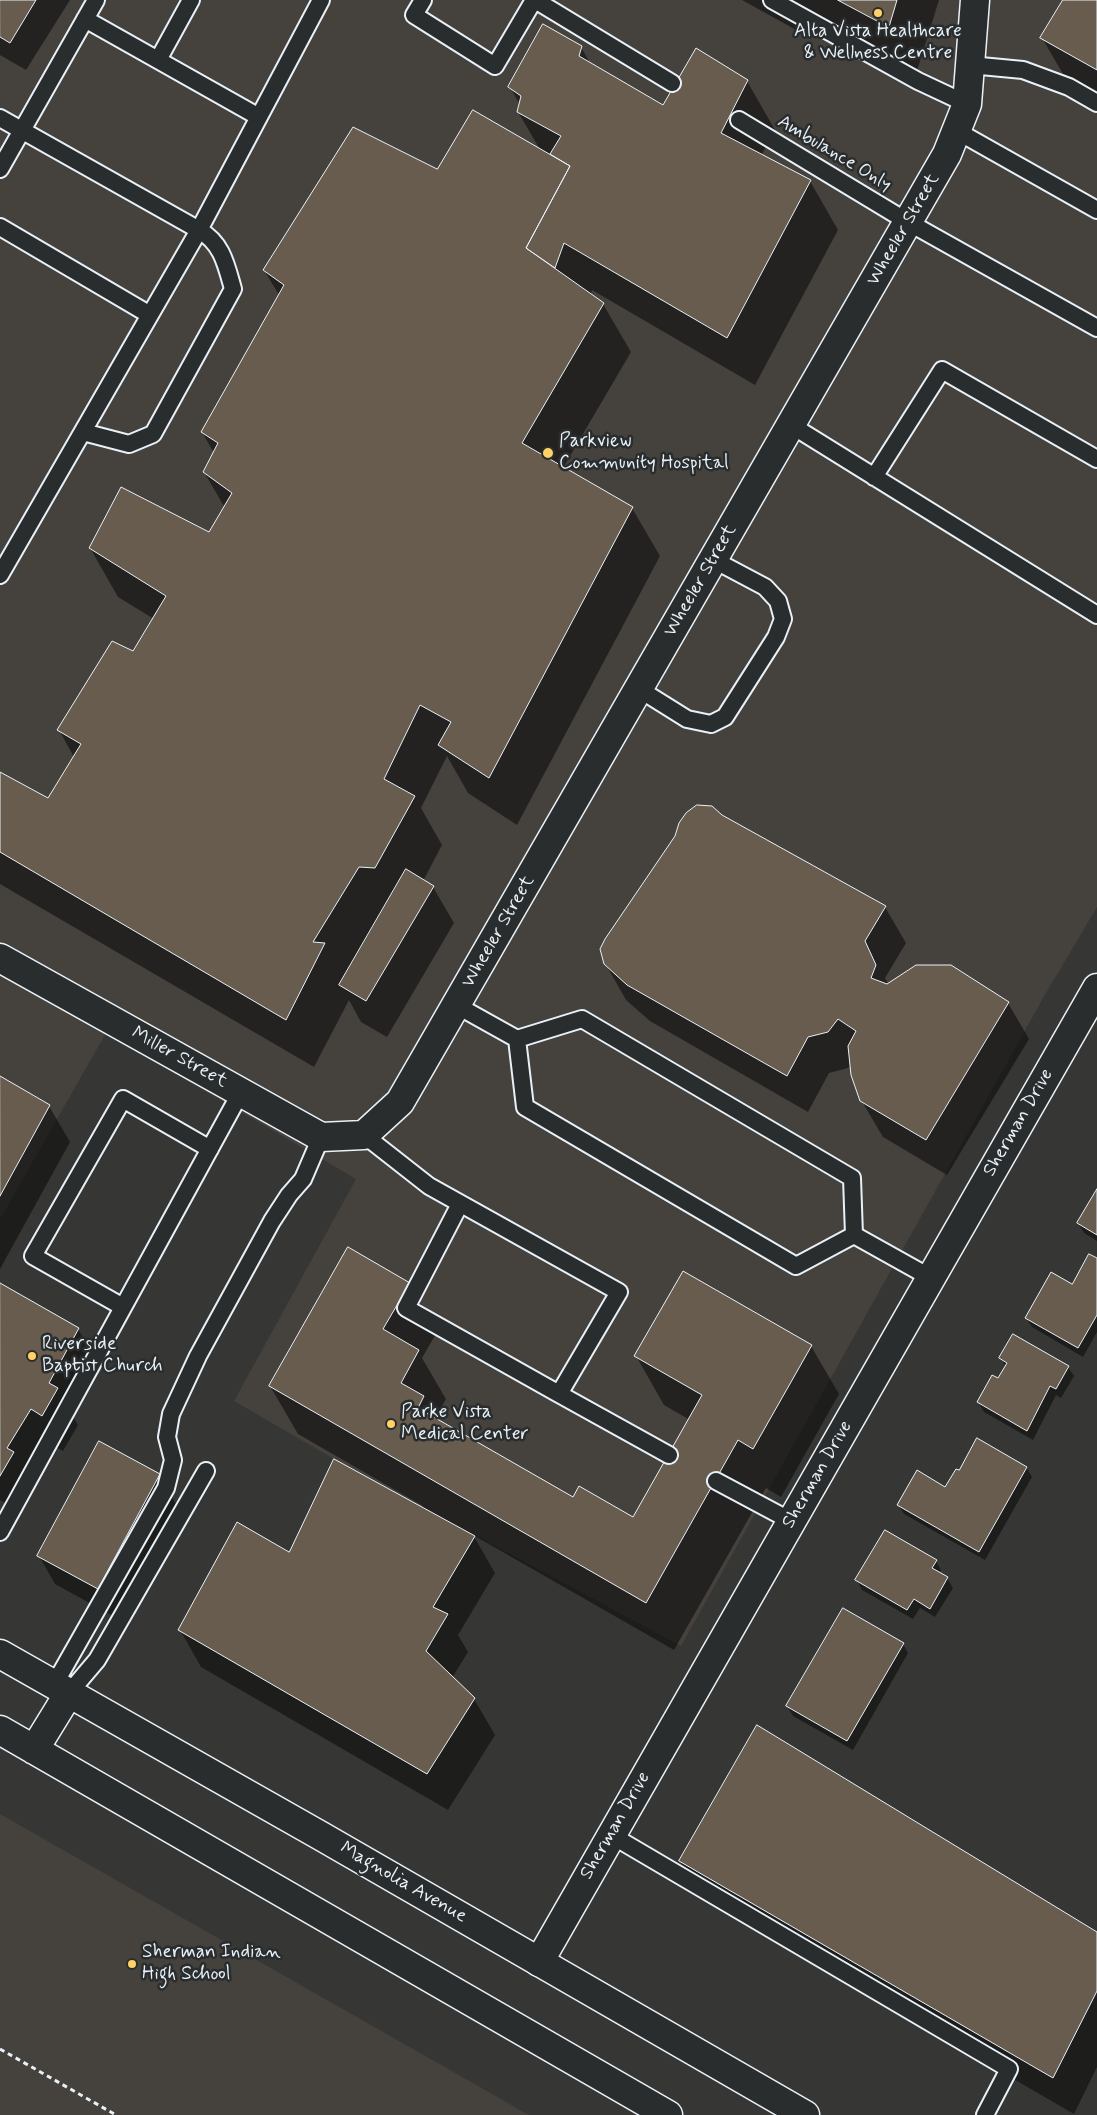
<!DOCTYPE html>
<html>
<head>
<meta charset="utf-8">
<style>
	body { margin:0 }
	canvas { display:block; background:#363634 }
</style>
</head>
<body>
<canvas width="1097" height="2115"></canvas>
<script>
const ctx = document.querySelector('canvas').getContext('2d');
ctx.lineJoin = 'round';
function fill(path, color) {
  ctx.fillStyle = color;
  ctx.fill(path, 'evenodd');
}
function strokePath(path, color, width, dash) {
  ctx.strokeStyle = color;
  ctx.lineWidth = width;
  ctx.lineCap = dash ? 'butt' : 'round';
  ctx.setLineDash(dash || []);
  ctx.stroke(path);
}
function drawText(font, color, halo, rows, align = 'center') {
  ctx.font = font + ' Mynerve,sans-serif';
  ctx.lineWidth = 5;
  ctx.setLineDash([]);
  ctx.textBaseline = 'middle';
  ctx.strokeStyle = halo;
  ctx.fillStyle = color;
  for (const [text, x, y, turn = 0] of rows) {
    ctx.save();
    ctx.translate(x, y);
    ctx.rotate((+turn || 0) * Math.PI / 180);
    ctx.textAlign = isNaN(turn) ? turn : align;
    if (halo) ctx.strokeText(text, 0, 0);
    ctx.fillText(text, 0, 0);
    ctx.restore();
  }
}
fill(new Path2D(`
	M0,0H1097V907L1046,993L681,1646L334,1459L234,1401L356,1179L106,1033L0,1219Z
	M0,1814L529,2115H0Z`), '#45413c');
fill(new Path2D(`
	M0,0H70L26,70L0,55Z
	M742,0H939L916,74L817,21L807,36Z
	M1065,0H1097V94L1063,74L1042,38Z
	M581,47L591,65L663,107L747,81L775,130L761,156L810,181L838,230L755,385L592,290L590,295L603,304L631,352L563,468L632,508L660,556L517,825L468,793L447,756L421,808L442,845L423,881L433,887L454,923L387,1037L361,1022L349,1000L314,1067L0,884V773L48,800L74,757L59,730L133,652L154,619L118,597L90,548L209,534L225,508L204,472L214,453L202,432L279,295L264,270L437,171L541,151L518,112L520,105L510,87Z
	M721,816L885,907L906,943L885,978L888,984L1008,1003L1029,1039L947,1175L883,1137L861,1100L851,1065L848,1068L829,1073L808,1112L650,1021L626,1000L605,963Z
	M0,1077L49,1106L70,1142L0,1269Z
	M1097,1192V1241L1084,1233L1078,1223Z
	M1097,1260V1332L1083,1357L1032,1327L1026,1318L1072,1285Z
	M409,1284L437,1332L422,1358L446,1399L435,1418L437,1421L573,1499L633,1519L690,1420L664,1405L636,1356L811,1346L839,1394L781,1497L766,1488L674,1650L473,1535L495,1573L458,1635L468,1652L452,1678L474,1699L495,1735L448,1810L201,1667L180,1630L290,1553L422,1508L423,1506L298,1434L270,1386Z
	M0,1285L78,1329L99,1365L72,1415L78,1425L63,1451L52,1445L29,1482L34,1489L21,1511L0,1500Z
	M1001,1358L1068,1367L1074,1376L1061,1398L1056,1395L1033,1440L984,1412L978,1402L998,1380L1006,1367Z
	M1026,1467L1032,1477L985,1560L904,1514L898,1505L946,1488Z
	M159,1475L176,1504L115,1617L55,1584L39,1556Z
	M936,1561L941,1570L939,1574L947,1578L953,1588L935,1617L920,1608L913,1619L862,1590L857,1580Z
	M903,1644L908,1653L853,1750L793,1716L787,1706Z
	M680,1861L1097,1933V2067L1074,2114L701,1898Z`), '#0007');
const building = new Path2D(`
	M0,0H36L10,43L0,37Z
	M838,0H897L889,27Z
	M1063,0H1097V70L1040,38Z
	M543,24L582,46L579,56L663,105L696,48L748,80L721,133L811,180L727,338L564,243L555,268L526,248L570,166L550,154L561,136L517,112L521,96L508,87Z
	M473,110L570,166L526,248L604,303L522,443L633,507L489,778L438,745L451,722L420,705L384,779L415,796L375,868L359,867L313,942L325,943L286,1020L0,852V772L48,798L81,744L57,730L112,641L133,651L166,596L89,548L121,487L209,532L232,493L203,472L218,443L201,432L284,285L263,270L353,127L437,169Z
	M697,805L712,806L722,815L886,906L865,941L876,965L871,978L887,984L916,965H951L1009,1002L926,1140L860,1101L851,1075L848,1046L856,1031L838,1019L828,1032L808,1037L787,1076L627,985L604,964L600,949L605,939L675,836L679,823L686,813Z
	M406,869L434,886L366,1001L339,985Z
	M0,1076L50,1105L0,1196Z
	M1097,1189V1235L1077,1223Z
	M348,1247L410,1283L383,1329L419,1350L401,1383L424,1396L418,1408L573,1497L579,1486L633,1517L702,1395L634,1356L683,1271L812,1345L753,1449L738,1440L646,1603L269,1386Z
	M1089,1254L1097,1258V1315L1078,1348L1025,1318L1051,1272L1072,1284Z
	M0,1283L79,1328L49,1383L58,1388L42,1416L31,1409L7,1448L14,1452L0,1476Z
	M1013,1334L1069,1366L1056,1389L1050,1386L1027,1431L977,1402L992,1375L998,1378L1007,1363L999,1358Z
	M977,1438L1027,1467L979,1552L897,1505L917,1470L945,1487L956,1469L959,1470Z
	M99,1441L160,1474L98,1589L37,1556Z
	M334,1459L475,1536L433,1607L448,1614L426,1651L475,1698L427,1774L178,1630L237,1522L289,1552Z
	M885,1530L937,1560L932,1568L948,1577L930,1609L914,1599L907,1610L855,1580Z
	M843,1608L904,1643L847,1741L786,1706Z
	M757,1725L1097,1932V1991L1053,2078L679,1861Z`);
fill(building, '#675c4e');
strokePath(building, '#e8f1f8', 1);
const lane = new Path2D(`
	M423,0L414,15L495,66L534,0
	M535,0L672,83
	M772,0L918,81L967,104
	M85,19L259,117
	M158,60L191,0
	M970,65L1023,70L1069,87L1097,103
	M0,118L199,230L0,575
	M739,120L908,222L1097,328
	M957,131L1097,210
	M0,169L96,0
	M0,227L150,315
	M791,425L1097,615
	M83,432L129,444L153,434L233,289C226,264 222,243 199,230L321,0
	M874,477L942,370L1097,459
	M639,689L687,719L711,724L725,717L776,637L783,619L778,601L765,587L714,560
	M456,1005L517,1039L582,1019L852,1178L854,1235
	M517,1039L525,1107L796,1266L854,1235
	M364,1135L429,1186L619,1292L559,1394L669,1455
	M460,1204L406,1308L559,1394
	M854,1235L931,1278
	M123,1307L33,1256L123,1099L210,1149
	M716,1481L791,1521
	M0,1532L241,1092
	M54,1685L166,1488L173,1460L167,1437L171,1414L198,1356L272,1221L289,1195L303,1179L321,1137
	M69,1693L97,1660L206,1471
	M611,1835L1009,2069L985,2115`);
const street = new Path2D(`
	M0,958L321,1137L364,1135L400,1102L947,154L967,104L975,0
	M539,1962L1097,988`);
const primary = new Path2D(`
	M0,1654L321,1836L805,2115
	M0,1730L668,2115
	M34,1750L69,1693`);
strokePath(lane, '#e8f1f8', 20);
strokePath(street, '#e8f1f8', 31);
strokePath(primary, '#e8f1f8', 31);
strokePath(new Path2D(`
	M0,2049L116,2115`), '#e8f1f8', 3, [5, 4]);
strokePath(lane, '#2a2d2e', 16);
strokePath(street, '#2a2d2e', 28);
strokePath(primary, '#2a2d2e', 28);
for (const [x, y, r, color] of [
	[878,13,5,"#ffd166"],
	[548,453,6,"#ffd166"],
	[32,1356,5,"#ffd166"],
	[391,1424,5,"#ffd166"],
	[132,1964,5,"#ffd166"]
]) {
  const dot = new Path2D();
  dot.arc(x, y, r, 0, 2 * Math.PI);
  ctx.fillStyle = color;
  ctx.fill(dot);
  strokePath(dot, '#2a2d2e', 2);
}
drawText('19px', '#e8f1f8', '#2a2d2e', [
	["Alta Vista Healthcare",878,32,"center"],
	["& Wellness Centre",878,54,"center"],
	["Parkview",559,442],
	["Community Hospital",559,464],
	["Riverside",42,1345],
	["Baptist Church",42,1367],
	["Parke Vista",401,1413],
	["Medical Center",401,1435],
	["Sherman Indian",142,1953],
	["High School",142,1975]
], 'left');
drawText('19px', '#e8f1f8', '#2a2d2e', [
	["Ambulance Only",834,154,31],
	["Wheeler Street",904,230,-60],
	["Wheeler Street",701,581,-60],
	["Wheeler Street",499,932,-60],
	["Miller Street",179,1058,29],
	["Sherman Drive",1019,1123,-60],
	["Sherman Drive",818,1475,-60],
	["Sherman Drive",616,1826,-60],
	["Magnolia Avenue",403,1883,30]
]);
</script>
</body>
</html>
